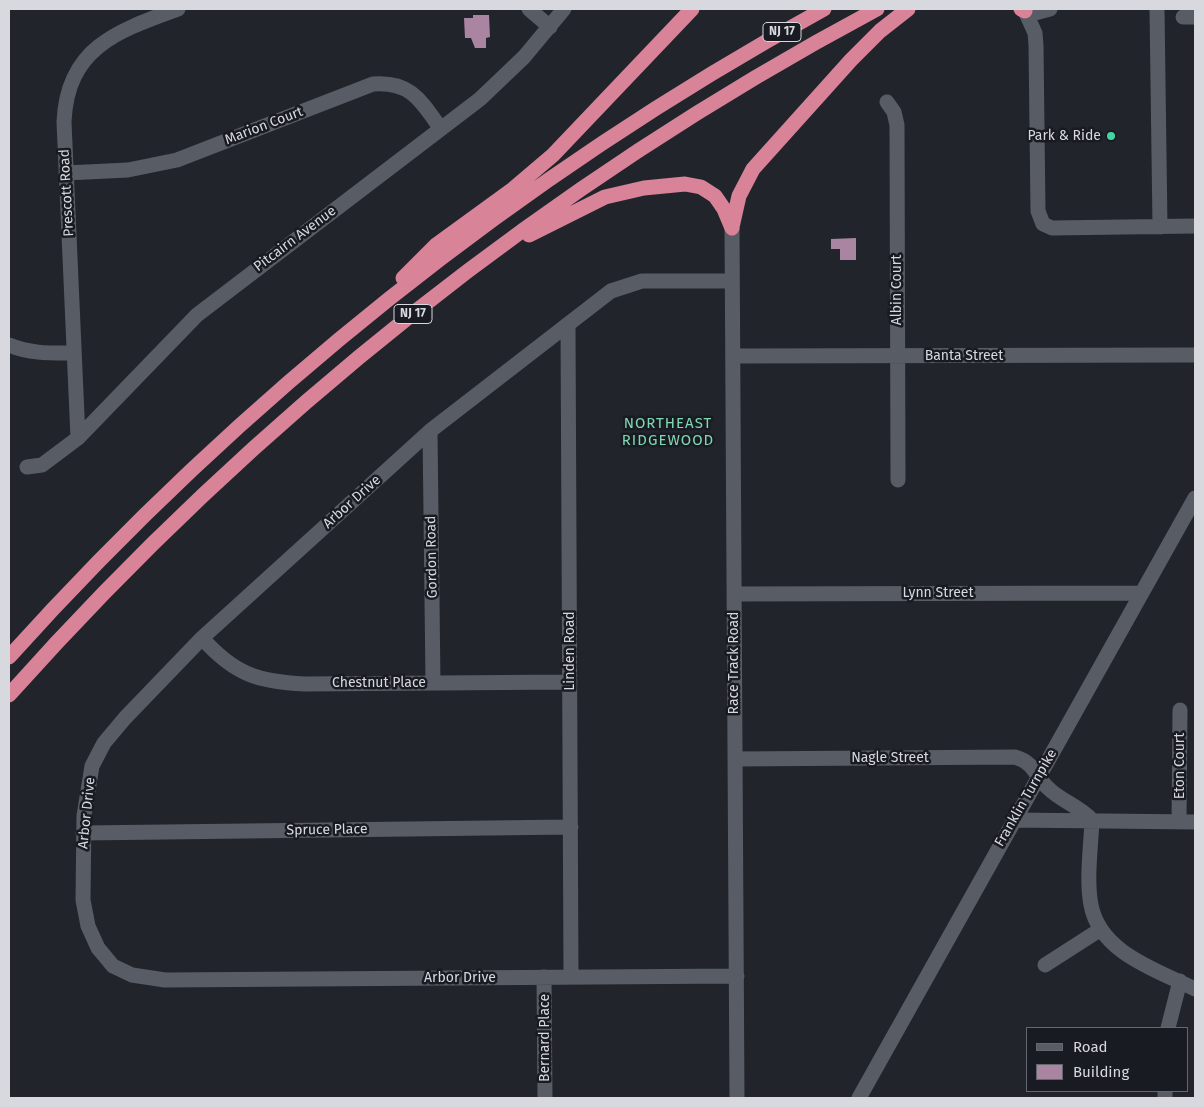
<!DOCTYPE html>
<html>
<head>
<meta charset="utf-8">
<style>
	body { margin:0 }
	#map { position:relative; width:1204px; height:1107px; overflow:hidden; background:#21242b; font-family:"Fira Sans",sans-serif }
	canvas { display:block }
	.frame { position:absolute; inset:0; border:10px solid #d7d9de; pointer-events:none }
	.legend { position:absolute; left:1026px; top:1027px; width:162px; height:65px; box-sizing:border-box; background:#181b21; border:1px solid #64676d; margin:0; padding:6px 9px; list-style:none; font-size:15px; color:#d7d9de }
	.legend li { display:flex; align-items:center; gap:10px; height:25px }
	.legend b { width:25px; border:1px solid #64676d }
</style>
</head>
<body>
<div id="map">
<canvas width="1204" height="1107"></canvas>
<div class="frame"></div>
<ul class="legend">
<li><b style="height:6px;background:#585c64"></b>Road</li>
<li><b style="height:14px;background:#a985a2"></b>Building</li>
</ul>
</div>
<script>
const ctx = document.querySelector('canvas').getContext('2d');
ctx.lineJoin = 'round';
function fill(path, color) {
  ctx.fillStyle = color;
  ctx.fill(path, 'evenodd');
}
function strokePath(path, color, width, dash) {
  ctx.strokeStyle = color;
  ctx.lineWidth = width;
  ctx.lineCap = dash ? 'butt' : 'round';
  ctx.setLineDash(dash || []);
  ctx.stroke(path);
}
function drawText(font, color, halo, rows, align = 'center') {
  ctx.font = font + ' "Fira Sans",sans-serif';
  ctx.lineWidth = 5;
  ctx.setLineDash([]);
  ctx.textBaseline = 'middle';
  ctx.strokeStyle = halo;
  ctx.fillStyle = color;
  for (const [text, x, y, turn = 0] of rows) {
    ctx.save();
    ctx.translate(x, y);
    ctx.rotate((+turn || 0) * Math.PI / 180);
    ctx.textAlign = isNaN(turn) ? turn : align;
    if (halo) ctx.strokeText(text, 0, 0);
    ctx.fillText(text, 0, 0);
    ctx.restore();
  }
}
fill(new Path2D(`
	M473,15H489L490,37L486,38V48H475L471,38H465L464,18H473Z
	M856,238V260H840V249H831V239Z`), '#a985a2');
strokePath(new Path2D(`
	M529,9L550,27
	M1157,9L1160,227
	M1025,11L1035,33L1036,45L1038,211L1043,224L1052,228L1195,226
	M1025,11L1035,13L1050,9
	M1183,17H1195
	M887,102L894,112L897,125L898,480
	M66,173L128,170L177,160L373,84C411,81 421,101 441,129
	M732,228L737,1098
	M732,281H642L611,291L430,431L202,638L125,718L104,743L92,766L84,816L83,900L88,926L98,948L113,966L132,975L165,980L737,976
	M568,324L571,977
	M9,345C31,354 51,353 74,353
	M733,356L1195,355
	M430,431L433,683
	M78,438L64,122C67,48 117,31 178,9
	M27,467L42,465L78,438L197,315L480,99L524,57L564,9
	M734,594L1141,593
	M202,638C234,674 258,682 305,684L570,682
	M735,759L1015,757C1035,763 1034,775 1048,788C1061,801 1079,806 1092,820
	M1013,820L1195,822
	M1092,820C1091,847 1086,879 1091,905C1100,953 1157,970 1195,989
	M1179,822L1180,710
	M83,833L571,827
	M1045,965L1101,929
	M544,977L545,1098
	M1168,1028L1180,981
	M859,1098L1195,498
	M1165,1098V1091`), '#585c64', 15);
strokePath(new Path2D(`
	M1021,9L1025,11
	M732,227L739,196L753,169L851,60L880,31L908,9
	M529,235L605,197L644,188L685,184L701,187L715,196L724,209L732,228
	M403,278L436,245L513,189L553,155L692,9
	M9,657C242,398 519,176 824,9
	M9,695C256,418 549,184 877,9`), '#d88398', 15);
for (const [x, y, r, color] of [
	[1111,136,5,"#44d49f"]
]) {
  const dot = new Path2D();
  dot.arc(x, y, r, 0, 2 * Math.PI);
  ctx.fillStyle = color;
  ctx.fill(dot);
  strokePath(dot, '#181b21', 2);
}
for (const [x, y, w] of [
	[782,32,38],
	[413,314,38]
]) {
  const box = new Path2D();
  box.roundRect(x - w / 2, y - 9.5, w, 19, 4);
  ctx.fillStyle = '#181b21';
  ctx.fill(box);
  strokePath(box, '#d7d9de', 1);
}
drawText('bold 12px', '#d7d9de', null, [
	["NJ 17",782,32],
	["NJ 17",413,314]
]);
drawText('14px', '#d7d9de', '#181b21', [
	["Marion Court",264,126,-21],
	["Prescott Road",67,193,-93],
	["Pitcairn Avenue",295,239,-37],
	["Albin Court",897,290,-90],
	["Banta Street",964,356],
	["Arbor Drive",352,502,-42],
	["Gordon Road",432,557,-91],
	["Lynn Street",938,593],
	["Linden Road",570,651,-90],
	["Race Track Road",734,663,-90],
	["Chestnut Place",379,683],
	["Nagle Street",890,758],
	["Eton Court",1180,766,-90],
	["Franklin Turnpike",1026,798,-60],
	["Arbor Drive",87,813,-84],
	["Spruce Place",327,830,-1],
	["Arbor Drive",460,978],
	["Bernard Place",545,1038,-90]
]);
drawText('14px', '#d7d9de', '#181b21', [
	["Park & Ride",1101,136]
], 'right');
ctx.letterSpacing = '1px';
drawText('15px', '#80d7b1', '#181b21', [
	["NORTHEAST",668,424],
	["RIDGEWOOD",668,441]
]);
ctx.letterSpacing = '0px';
</script>
</body>
</html>
